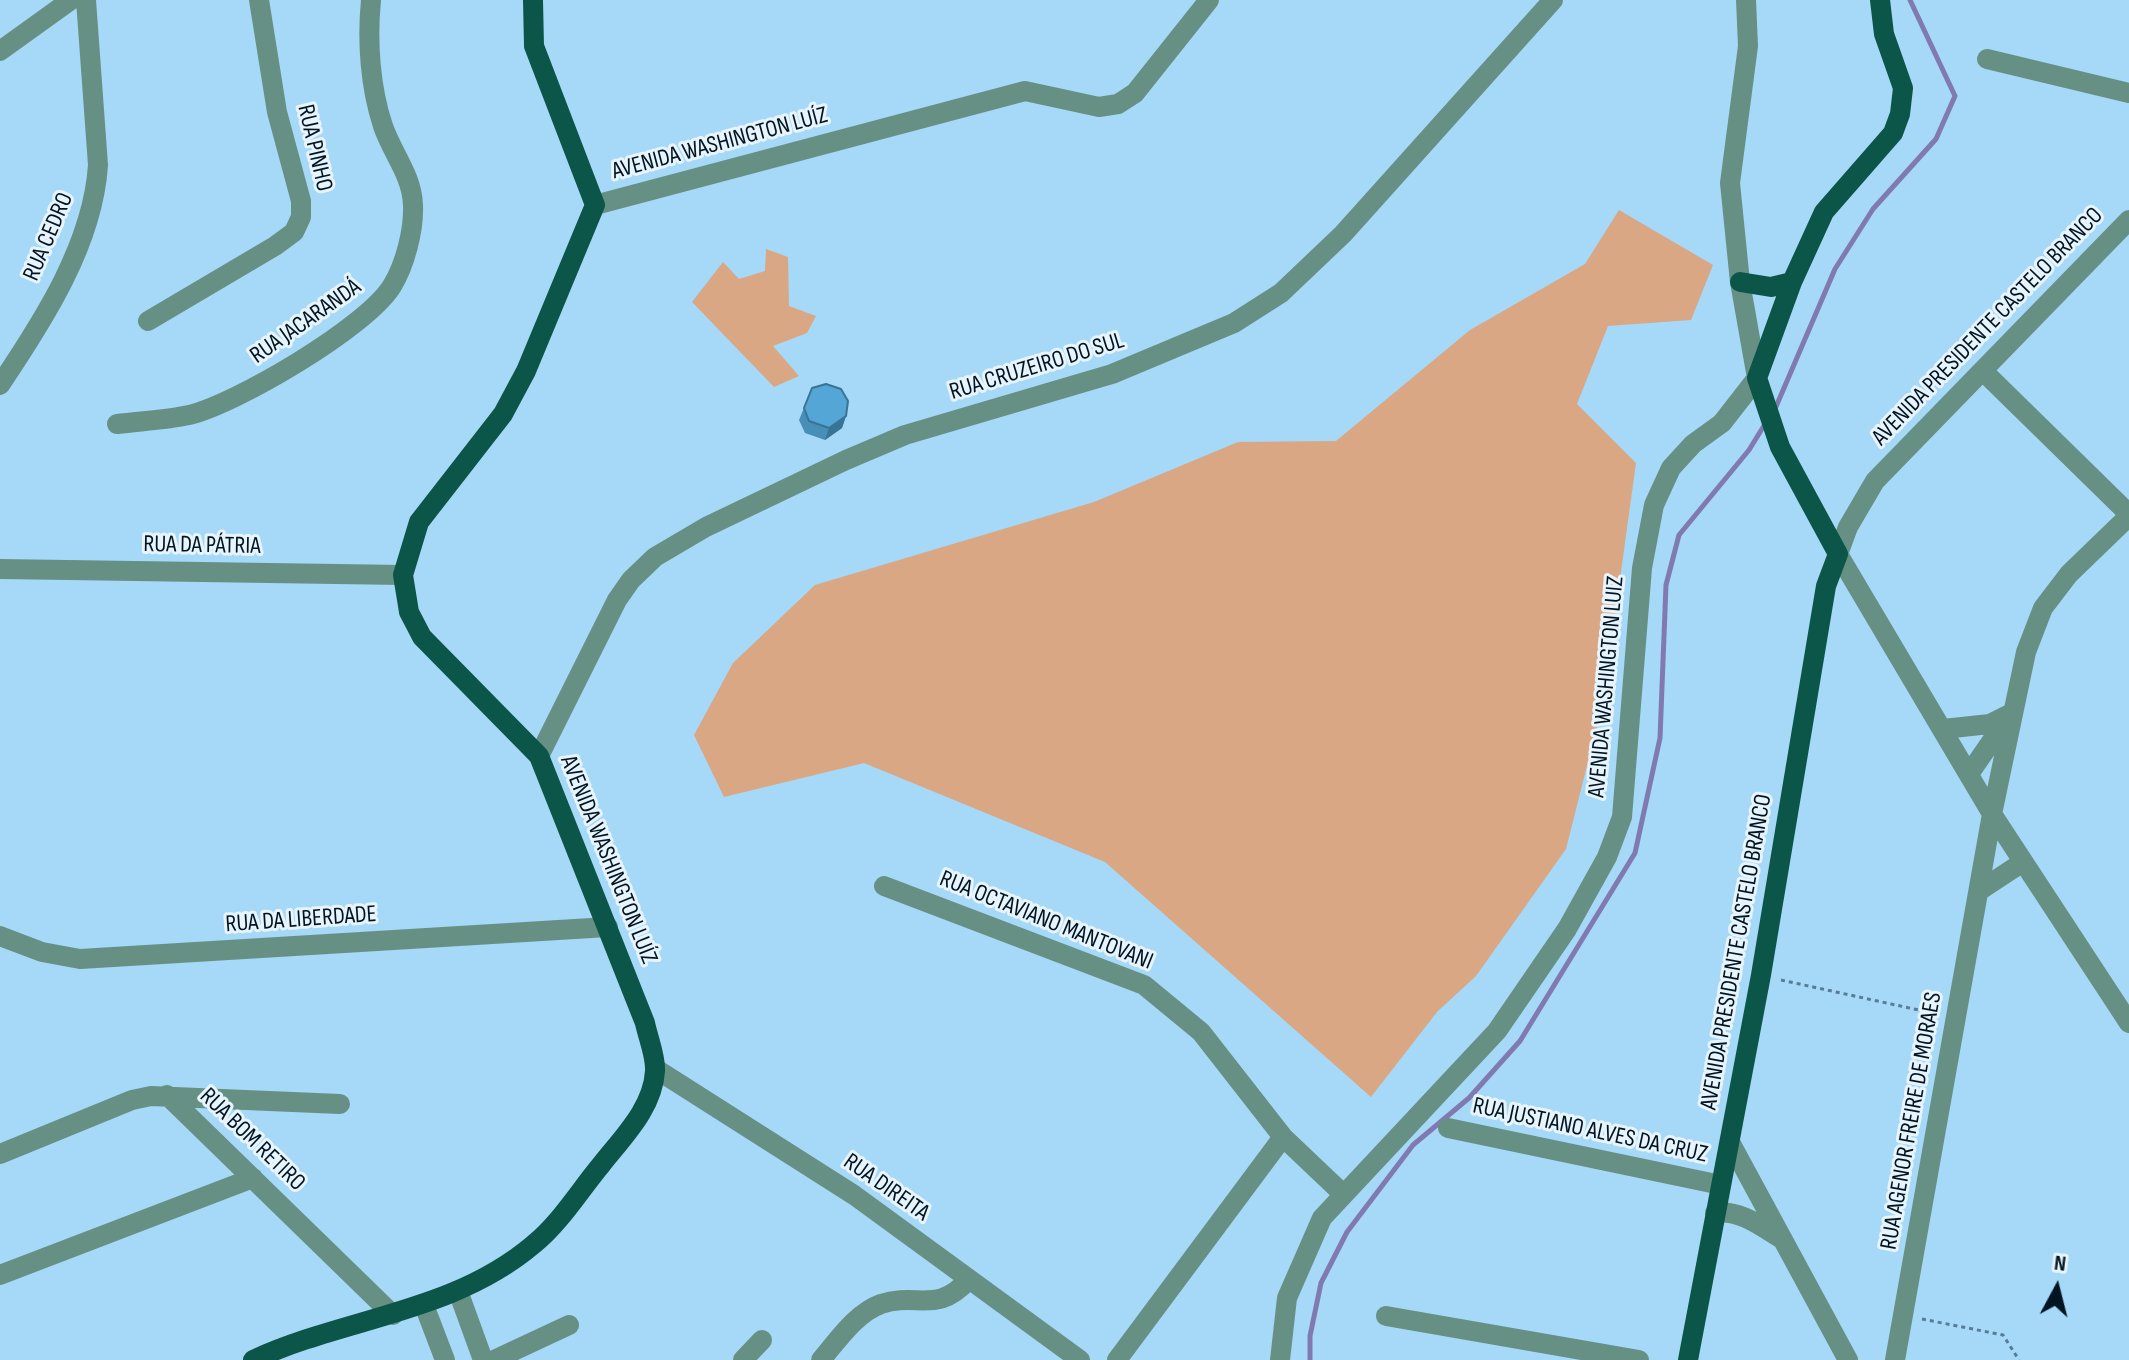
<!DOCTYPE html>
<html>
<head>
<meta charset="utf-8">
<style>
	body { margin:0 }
	#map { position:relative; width:2129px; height:1360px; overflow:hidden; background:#a6d8f8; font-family:"Sofia Sans Condensed",sans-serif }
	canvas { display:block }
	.north { position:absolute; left:2017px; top:1248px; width:80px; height:80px; -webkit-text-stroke:6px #e7f4fc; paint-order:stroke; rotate:7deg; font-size:22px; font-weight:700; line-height:32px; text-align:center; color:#001421 }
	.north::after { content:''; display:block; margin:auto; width:28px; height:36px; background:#001421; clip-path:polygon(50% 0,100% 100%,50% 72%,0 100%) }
</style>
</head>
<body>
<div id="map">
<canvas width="2129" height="1360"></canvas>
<div class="north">N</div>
</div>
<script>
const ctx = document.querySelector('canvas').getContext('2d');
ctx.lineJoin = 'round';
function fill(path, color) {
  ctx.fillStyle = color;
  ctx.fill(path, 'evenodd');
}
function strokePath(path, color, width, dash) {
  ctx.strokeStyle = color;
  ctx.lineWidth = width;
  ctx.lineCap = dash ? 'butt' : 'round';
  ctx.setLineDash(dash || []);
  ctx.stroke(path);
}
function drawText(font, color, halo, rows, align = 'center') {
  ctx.font = font + ' "Sofia Sans Condensed",sans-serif';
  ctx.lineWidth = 6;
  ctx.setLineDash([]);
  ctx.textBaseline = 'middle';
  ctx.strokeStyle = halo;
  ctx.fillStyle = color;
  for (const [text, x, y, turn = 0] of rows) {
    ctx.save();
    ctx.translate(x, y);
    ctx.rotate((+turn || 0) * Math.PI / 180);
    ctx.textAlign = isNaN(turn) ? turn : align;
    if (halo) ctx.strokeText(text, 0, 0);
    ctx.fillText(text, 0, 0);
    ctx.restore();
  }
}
fill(new Path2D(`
	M1619,210L1713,265L1691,320L1608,326L1577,404L1636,463L1603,702L1566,849L1476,976L1437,1012L1371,1097L1105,862L864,763L724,797L694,735L733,663L815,585L1094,502L1238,442L1336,441L1470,330L1585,264Z
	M766,249L788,257L789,306L816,316L807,333L773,346L799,376L774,387L692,302L723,262L739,279L765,271Z`), '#d9a784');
strokePath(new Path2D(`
	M1775,409L1835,269L1873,209L1936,139L1955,96L1910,0
	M1310,1360V1336L1321,1283L1347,1232L1413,1145L1469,1098L1520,1041L1635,853L1660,738L1666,585L1679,535L1749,450L1765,424`), '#817ab1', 5);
strokePath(new Path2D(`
	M1781,980L1937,1014
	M1922,1319L2003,1335L2019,1360`), '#587c93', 3, [4, 4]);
strokePath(new Path2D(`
	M0,51L71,0
	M1987,59L2129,93
	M595,205L1025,91L1099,107L1118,104L1135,93L1209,0
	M2129,220L1875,481L1848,527L1838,554L1992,814L2129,1023
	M148,321L275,246L294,232L301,217V201L277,112L259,0
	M1983,371L2129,514
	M0,385C43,321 93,244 98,165L86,0
	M117,424C141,421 166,420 189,415C236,404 367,327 392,286C405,265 414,230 413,205C412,175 392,153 383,126C370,87 367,41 371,0
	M0,569L403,575
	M1943,729L1990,724L2010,714
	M539,756L617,600L631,580L655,557L706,527L846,460L905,435L1112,374L1234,323L1281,293L1343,234L1553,0
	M1969,774L2009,716
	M884,886L1144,985L1201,1032L1283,1137L1342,1193
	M1979,891L2023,862
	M0,936L42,952L80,959L608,927
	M656,1069L854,1195L1080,1360
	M167,1095L393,1315
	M1448,1128L1721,1185
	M1731,1144L1848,1360
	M0,1154L132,1100L151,1096L340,1104
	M1715,1213C1740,1209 1762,1227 1782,1239
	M0,1275L253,1178
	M458,1291L483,1360
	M424,1305L445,1360
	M1386,1316L1639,1360
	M494,1360L569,1325
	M743,1360L762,1340
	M821,1360C838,1340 856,1313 881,1304C918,1292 937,1315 969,1279
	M1117,1360L1283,1137
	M1280,1360L1287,1298L1322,1218L1497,1031L1567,929L1607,857L1622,817L1642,568L1654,505L1671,468L1693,444L1722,423L1757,378L1740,282L1730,183L1748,46L1746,0
	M1895,1360L1992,814L2026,652L2043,608L2069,574L2129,516`), '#679085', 20);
strokePath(new Path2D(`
	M1740,282L1771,287L1792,282
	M253,1360C346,1317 453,1313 534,1244C560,1223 580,1190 601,1165C623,1137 653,1108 655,1071C656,1056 648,1038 645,1023L539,756L422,637L409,612L403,575L419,522L503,414L526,371L595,205L534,46L533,0
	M1688,1360L1761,975L1826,586L1838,554L1780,447L1757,378L1792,282L1824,212L1893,133L1900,114L1903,88L1884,34L1880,0`), '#0b5648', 20);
fill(new Path2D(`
	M804,408L846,416L842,428L825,440L805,433L799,420Z`), '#478fb7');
fill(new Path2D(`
	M846,416L842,428L825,440L829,428Z`), '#3a7495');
const building = new Path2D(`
	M826,384L841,389L848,401L846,416L829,428L809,421L804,408L812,388Z`);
fill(building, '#53a6d5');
strokePath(building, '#3a7495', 2);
drawText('24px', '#001421', '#e7f4fc', [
	["AVENIDA WASHINGTON LUÍZ",720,144,-15],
	["RUA PINHO",314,148,77],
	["RUA CEDRO",49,237,-67],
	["RUA JACARANDÁ",306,322,-35],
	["AVENIDA PRESIDENTE CASTELO BRANCO",1988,327,-46],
	["RUA CRUZEIRO DO SUL",1037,367,-17],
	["RUA DA PÁTRIA",202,546,1],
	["AVENIDA WASHINGTON LUIZ",1607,687,-85],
	["AVENIDA WASHINGTON LUÍZ",608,860,68],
	["RUA DA LIBERDADE",301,920,-4],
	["RUA OCTAVIANO MANTOVANI",1046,921,22],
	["AVENIDA PRESIDENTE CASTELO BRANCO",1737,952,-80],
	["RUA AGENOR FREIRE DE MORAES",1912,1121,-80],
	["RUA JUSTIANO ALVES DA CRUZ",1590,1131,12],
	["RUA BOM RETIRO",252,1140,44],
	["RUA DIREITA",886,1188,35]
]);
</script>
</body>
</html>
